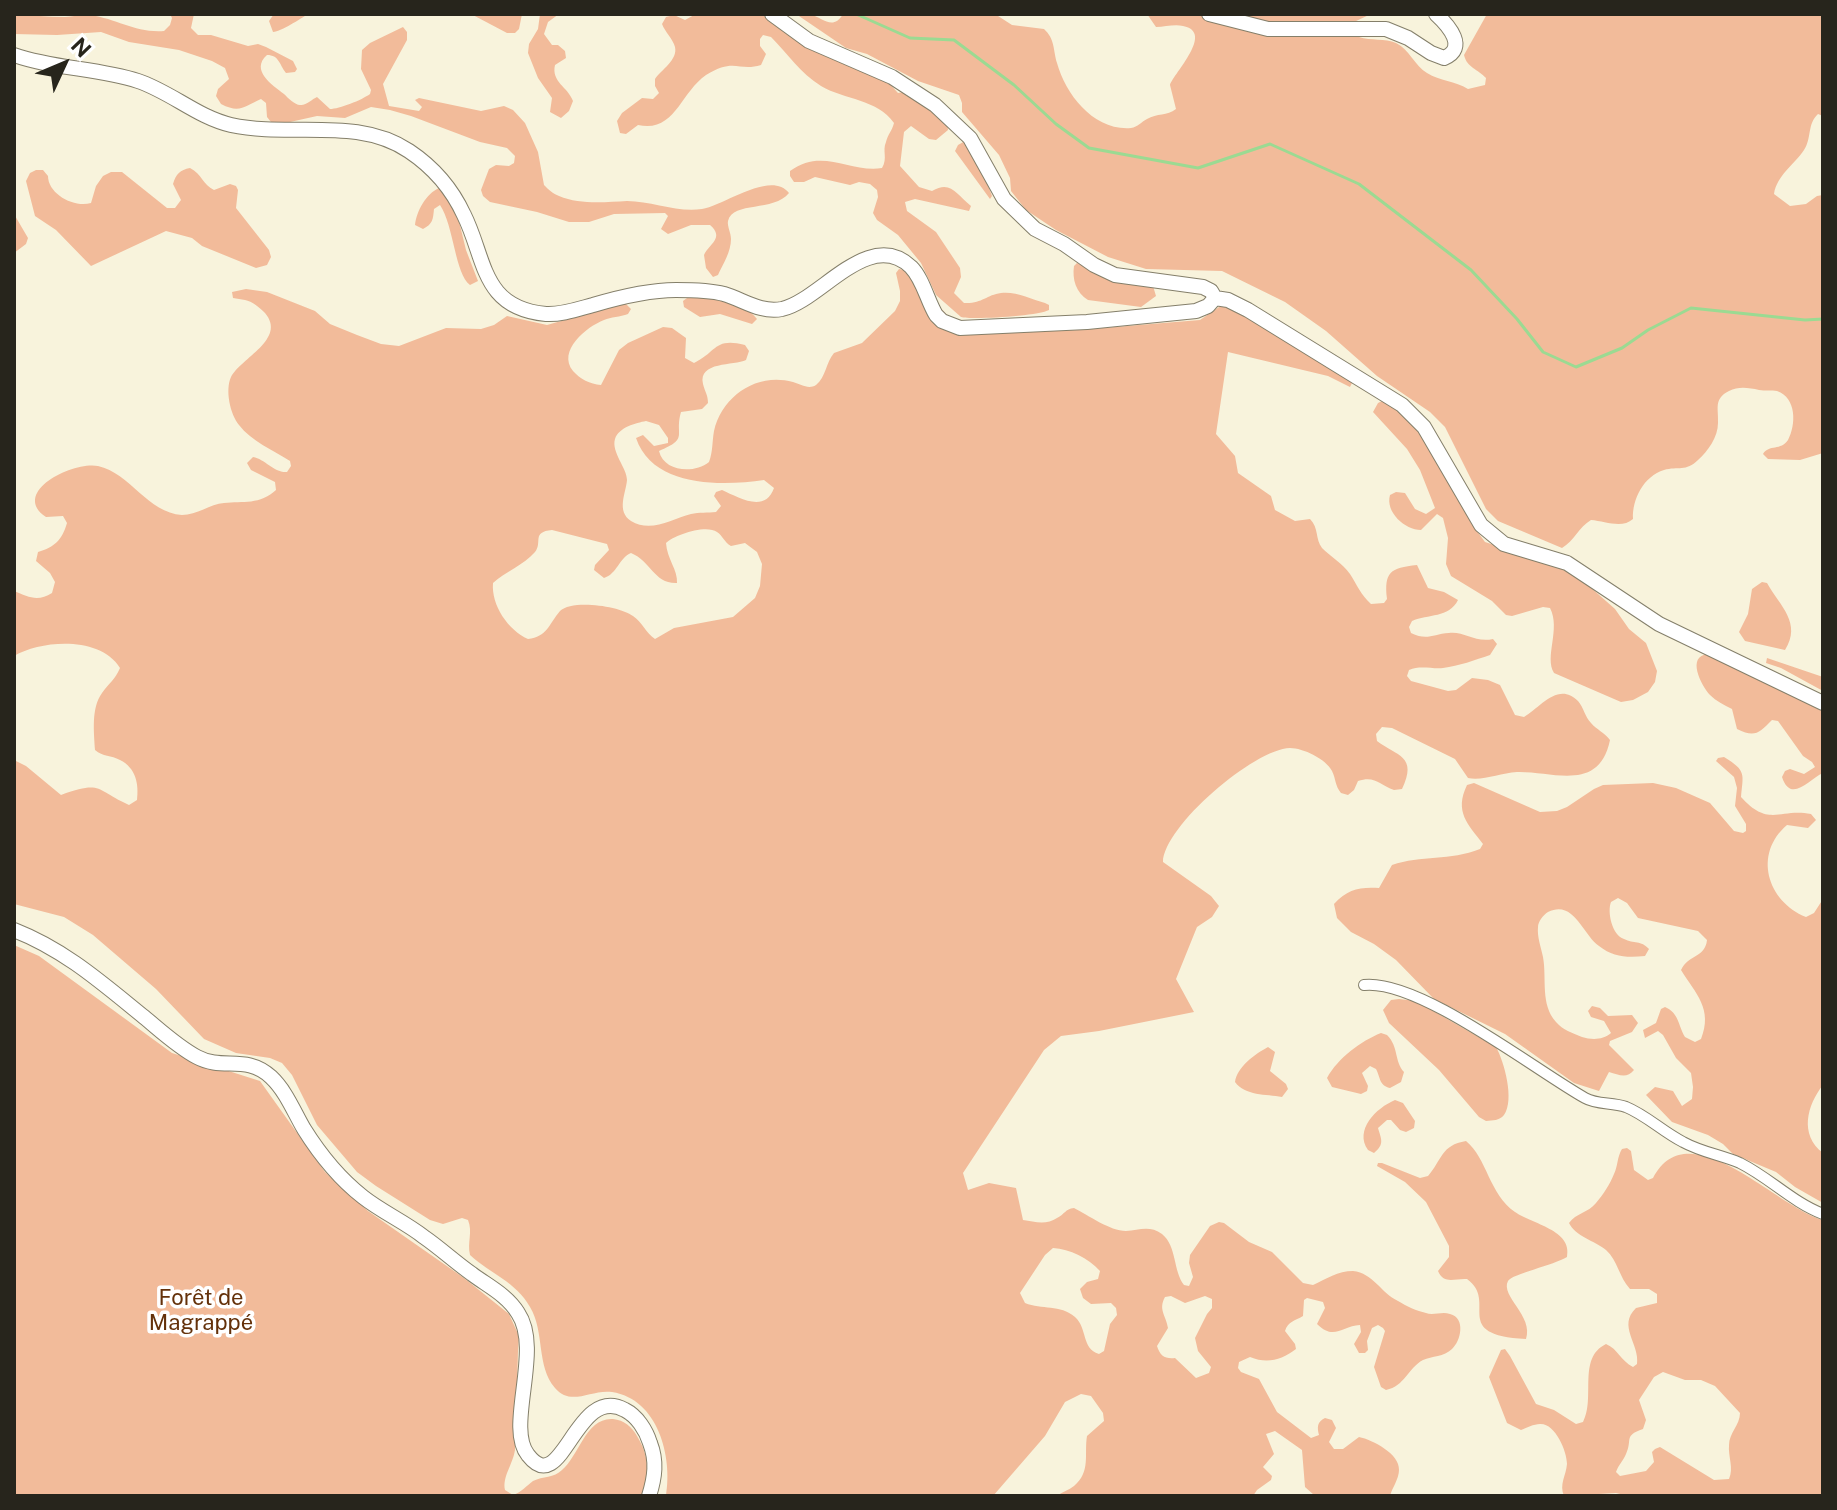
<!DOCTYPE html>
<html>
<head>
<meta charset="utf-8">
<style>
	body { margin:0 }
	#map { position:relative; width:1837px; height:1510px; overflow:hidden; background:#f8f3dc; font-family:"Public Sans",sans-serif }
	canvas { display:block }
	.frame { position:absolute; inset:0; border:16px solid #27251c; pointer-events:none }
	.north { position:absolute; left:24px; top:24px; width:80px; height:80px; -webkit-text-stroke:6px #fff; paint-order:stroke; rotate:46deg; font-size:22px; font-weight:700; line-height:32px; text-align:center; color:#27251c }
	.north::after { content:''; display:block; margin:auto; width:28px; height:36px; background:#27251c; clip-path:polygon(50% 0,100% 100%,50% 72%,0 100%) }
</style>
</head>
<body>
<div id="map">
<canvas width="1837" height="1510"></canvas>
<div class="frame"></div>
<div class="north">N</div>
</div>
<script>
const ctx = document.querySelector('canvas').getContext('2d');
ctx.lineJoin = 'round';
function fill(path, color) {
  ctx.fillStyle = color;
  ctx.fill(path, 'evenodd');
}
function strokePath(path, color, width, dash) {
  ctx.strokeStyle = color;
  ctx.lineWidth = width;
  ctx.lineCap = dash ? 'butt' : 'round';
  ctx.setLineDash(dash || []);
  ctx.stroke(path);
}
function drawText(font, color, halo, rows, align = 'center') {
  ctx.font = font + ' "Public Sans",sans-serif';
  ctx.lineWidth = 7;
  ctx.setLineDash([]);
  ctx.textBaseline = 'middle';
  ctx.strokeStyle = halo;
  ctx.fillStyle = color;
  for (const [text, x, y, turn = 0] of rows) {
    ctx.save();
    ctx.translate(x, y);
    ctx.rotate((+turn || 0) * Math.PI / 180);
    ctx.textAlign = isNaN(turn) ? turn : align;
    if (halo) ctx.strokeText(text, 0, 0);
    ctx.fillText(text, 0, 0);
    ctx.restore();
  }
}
fill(new Path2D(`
	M14,14C31,15 48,17 65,17C74,17 82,14 90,15C118,19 135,33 164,31L170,25L172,18L170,14H194L191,28L198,35H211L248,46L258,44L266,47L293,61L297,69L295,72L286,73C279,64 279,55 267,55C250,70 272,85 284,94C288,98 295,105 300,105C306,106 312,99 317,97L330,109C339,109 362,100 370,94L371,90L361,69L362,50L370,43L403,27L407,32V40L383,84L389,106L419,111L422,107L415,100L419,98L481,111L504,106L513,110L525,123L538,152L544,185C548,189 553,194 559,196C580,205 606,202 627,201C652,201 678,213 702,209C725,205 771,170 789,193C774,212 733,201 728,221C727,226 731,233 731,239C731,252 723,264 718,275L713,277L706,268L704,255C709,244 725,238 710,225H691L668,234L661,229L668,216L665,213L614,214L589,222H569L537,212L490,202L483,196L481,190L489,169L496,165L509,166L514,163L515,156L507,148L480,142L411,116L390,110L371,107L345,118L317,116L281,124L271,122L267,117L266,103L261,99C245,106 240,114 221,104L216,96L218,89L229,79L225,68L212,61L179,50L129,42L101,32L57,35L14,34Z
	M274,14H308C300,19 282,31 273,32L269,21Z
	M471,14H522L519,29L515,33H507Z
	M540,14H559L548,22L544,34L552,45H558L565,51L566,58L555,65C551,82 568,87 573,101L569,111L561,118L550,112L552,98L538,78L528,53L529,44L538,29Z
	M696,14H761L805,42L888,82L898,93L910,91L947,122L948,130L936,140L929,139L911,126L904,132L900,166L919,187L932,191C951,180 956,194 971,206L969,211L915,199L905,202L907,211L936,232L960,268L961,277L954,293L964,303C982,304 986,295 1001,293C1015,291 1031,299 1045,303L1049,305V310C1038,316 973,320 961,317L936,295L921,263L898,235L877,220L873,213L878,197L877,190L870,184L859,182L850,185L815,177L804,182H794L790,176V171C822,147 850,173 882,168C888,158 882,151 886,142C888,134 892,131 894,123C877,99 845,100 821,86C800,73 788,54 771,37L763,35L760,39V46L766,54L761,65C738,72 735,57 706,75C680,93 675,133 638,125L626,134L620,133L617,121L622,113L642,98L653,99L659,93L655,86V79C661,70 678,60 675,47C673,39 665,32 662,24L666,17L674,15L685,20Z
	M796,14C801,14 806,13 810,14C823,18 833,31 843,14H995L1012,25L1044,29C1055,39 1053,49 1057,63C1066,95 1094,131 1131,128C1138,127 1141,122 1147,119C1157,113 1167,116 1176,109L1170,85C1174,73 1215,32 1183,26C1174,24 1165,27 1156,27L1147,14H1371L1354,22L1359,37C1371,41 1385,38 1396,43C1409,49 1415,66 1427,73C1440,81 1455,81 1468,89L1485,85L1486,78C1478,69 1467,68 1464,55L1487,14H1823V116L1818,114C1807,124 1812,138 1804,150C1794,165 1777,175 1774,194L1790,206L1806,204L1817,196L1823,195V453L1800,460L1768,459L1763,454C1769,444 1781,451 1788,440C1796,425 1797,398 1777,391C1772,390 1765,391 1759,390C1749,388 1739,386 1729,391C1713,399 1719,409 1718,423C1718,437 1708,451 1698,460C1686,472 1678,466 1664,470C1644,476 1632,499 1633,519C1622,529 1605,521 1591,520C1579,527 1574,541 1562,548L1498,521L1486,509L1445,427L1430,412L1377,376L1326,331L1285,302L1222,271L1146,269L1108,257L1056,230L1026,210L1011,191L1010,178L999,155L962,112V103L959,95L918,81L867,54L846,48Z
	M965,141L983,172L992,196L990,199L955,151L958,145Z
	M190,168C202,174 203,185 214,190L230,184L236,186L238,190L236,208L269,250L271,257L267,265L256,268L202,246L192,238L166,231L91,266L56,230L35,216L26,181L30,173L36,170H43L48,176C48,194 74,208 91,203L96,186L103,176L111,172H122L167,208H175L181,200L173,184C176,174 180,170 190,168Z
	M439,188L456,209L466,250L478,281L470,285C455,274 454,226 440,205L434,209C433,219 433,224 423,229L415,225C417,210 426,194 439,188Z
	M14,214L28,238L26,244L14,253Z
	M1077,263L1086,267L1093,273L1153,286L1156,296L1141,307L1088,300C1076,293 1072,279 1074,266Z
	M899,269L905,270L964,333L1078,330L1200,320L1222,305L1241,312L1354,379L1350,387L1328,376L1228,352L1216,434L1235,456L1238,473L1271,496L1275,510L1295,521L1310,519C1319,528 1315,539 1322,548C1331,557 1342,563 1350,574C1357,585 1361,595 1371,604L1384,603L1387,599C1384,572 1390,568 1417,565L1428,588L1444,592L1458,600C1449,618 1428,614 1412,621L1409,627L1411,633C1427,641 1433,634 1449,633C1464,631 1475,643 1493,639L1497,644L1490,655C1475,660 1459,666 1443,668C1431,669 1420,665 1409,670L1407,676L1411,681L1448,691L1456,690L1472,678L1488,680L1500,685L1515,715L1524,717C1540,708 1558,681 1578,701C1584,708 1585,717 1591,723C1597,730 1604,732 1610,740C1599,793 1553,771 1517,772C1500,773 1483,781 1468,778L1455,759L1392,728L1382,727L1376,734L1377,741C1397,756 1418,756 1402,789L1394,790C1380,785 1375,775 1358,781L1354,790L1348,795L1341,793C1335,786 1336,779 1332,771C1326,759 1303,748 1290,748C1254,749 1164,826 1163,862L1211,896L1219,906L1212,917L1197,927L1176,979L1194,1012L1099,1031L1061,1036L1044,1050L963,1173L968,1190L989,1183L1016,1188L1023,1220C1035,1222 1047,1225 1057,1218C1065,1214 1065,1209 1074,1208C1088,1215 1110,1231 1126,1231C1139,1230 1150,1225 1162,1234C1177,1246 1173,1271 1184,1285L1189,1286L1193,1277L1189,1263L1190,1255L1210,1226L1219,1222L1224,1223L1249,1242L1272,1252L1303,1283L1313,1285C1326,1279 1338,1271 1353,1271C1373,1273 1381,1293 1398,1301C1406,1306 1417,1311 1426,1313C1433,1316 1442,1311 1450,1314C1466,1318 1461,1341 1452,1349C1444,1357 1432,1356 1423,1360C1408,1368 1405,1386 1386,1390L1381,1387L1374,1367L1385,1331L1383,1328L1378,1325L1372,1328L1367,1341L1368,1350L1365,1353H1359L1354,1344L1361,1332L1360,1325C1342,1326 1334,1341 1317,1324L1325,1308L1323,1302L1307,1298L1304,1300L1303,1316C1295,1321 1288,1321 1285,1331L1295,1344L1296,1349C1282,1360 1267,1364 1250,1357L1239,1362L1238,1368L1241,1372L1259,1379L1277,1412L1311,1438L1319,1435C1317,1427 1317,1422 1325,1418L1332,1420L1336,1428L1329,1442L1334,1449H1343L1359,1437C1373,1440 1400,1454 1399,1470C1399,1479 1392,1488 1390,1496L1314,1495L1305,1487L1302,1450L1275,1431L1266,1434L1274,1454L1263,1467L1272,1476L1271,1480L1257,1490L1253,1496H1057C1062,1492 1069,1490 1074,1486C1091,1472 1084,1454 1087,1436L1104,1421L1103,1413L1091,1396L1081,1394L1065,1402L1045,1436L993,1496H666C673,1457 658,1399 612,1392C591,1389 571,1407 555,1388C536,1366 545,1332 530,1307C516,1282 491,1274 470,1255C467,1242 473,1232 468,1220L462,1218L443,1224L430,1220L376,1186L357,1172L317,1125L292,1075L282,1063L270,1058L236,1053L204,1039L156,989L93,935L64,917L14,904V760L26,766L61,795C103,780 95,790 129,805L137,800C139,784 136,768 120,760C111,755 103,757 95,750C94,732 91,708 102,693C109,683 115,680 120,668C100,636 42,640 14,656V591C28,597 38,602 52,593L55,582L50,573L36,561L38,552C55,547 62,540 67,523L63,516L46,517C10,492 73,461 98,466C130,473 148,513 182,515C197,515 210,504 224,503C243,501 260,505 276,490L275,482L251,470L247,463L253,457C265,459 274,473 287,472L291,466L290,461C273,450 251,441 239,425C230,414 225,390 231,377C241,358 287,339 265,313C260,308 252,301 245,300C241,299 237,299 233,298L232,292L246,289L267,292L315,311L330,324L357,335L381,344L399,346L446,328L481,329L494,325L507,316L547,325L625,303L631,309L628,314C620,317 611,317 604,320C586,327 557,351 573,371C580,379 590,384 601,385L619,350L628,343L663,327L672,328L686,338L685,358L694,363C717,352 714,337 745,345L749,351L746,360C734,366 698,361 703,384C705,392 708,395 708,403L702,409L681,412C674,436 690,438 659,451C664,472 694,474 709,462C713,451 712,442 714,431C722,396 757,372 793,382C801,384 808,390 816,385C826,377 826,362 834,353L862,343L895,311L900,301V291L896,273ZM646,421L659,425L668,438V443L654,446L643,435L636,438C653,488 722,486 764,480L774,488C765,514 738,497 722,490L716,492L714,496L721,506L716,512C708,513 699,512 691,514C672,519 651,533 631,521C616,511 626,493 627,480C627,468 611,452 615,439C619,427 636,423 646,421ZM552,530L607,544L609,550L595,565L594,570L604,578C617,574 619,558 631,553C651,561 654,584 677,583C678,570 667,559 666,543C674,535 706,524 717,532C723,536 724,542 731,546L745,543L757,552L762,564L760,586L755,598L733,617L674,628L655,639C646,633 642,622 633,616C620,606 572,599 560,611C549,624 547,637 528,639C508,630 491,605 493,583C505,572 524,565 535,552C543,542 531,532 552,530ZM1053,1248C1070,1249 1088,1258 1100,1271L1098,1279L1087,1282L1080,1289L1083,1298L1091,1304L1111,1303L1116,1308L1117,1315L1110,1324L1104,1351L1099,1354C1081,1348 1088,1329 1075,1317C1060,1304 1042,1310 1025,1303L1020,1293L1045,1255ZM1171,1296L1185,1303L1205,1296L1212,1299V1308L1207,1314L1195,1338L1198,1351L1211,1367L1209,1373L1196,1378L1175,1358C1165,1359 1160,1356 1157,1346L1168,1328C1166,1315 1158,1310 1165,1297Z
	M691,295C713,296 742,300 757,319L752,324L720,314L700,317L684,307L683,301Z
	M1382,401L1392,404L1421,430L1466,509L1471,523L1485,542L1562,567L1580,578L1615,609L1629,629L1646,643L1657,671L1655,682L1648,692L1633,700L1621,702L1554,673C1544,657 1561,629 1550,608L1543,607L1512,616L1506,615L1492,601L1451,576L1446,564L1448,538L1443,518L1437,514L1421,530C1405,530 1385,512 1390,495L1396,492L1405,493L1415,509L1426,514L1435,508L1420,470L1407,449L1373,412L1378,403Z
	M1762,582L1767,583C1780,606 1802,623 1785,650L1745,641L1739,632L1748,614L1752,589Z
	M1708,654L1810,701L1823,712V773C1809,779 1791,804 1782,777L1785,771L1790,769L1804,774L1815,767L1812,762L1803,756L1778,721L1772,720C1759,733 1755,738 1737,729L1732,709C1724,705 1716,701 1710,695C1701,685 1686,656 1708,654Z
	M1767,658L1823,677V691L1781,668L1766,663Z
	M1724,757C1747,771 1743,774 1741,797C1769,828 1779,808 1811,814L1816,820L1808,828L1787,825C1753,854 1767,901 1806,917L1814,913L1823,899V1085C1807,1105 1799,1135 1823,1153V1203L1795,1187L1776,1172L1733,1154L1723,1144L1708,1135L1672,1122L1646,1095L1655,1087L1673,1091L1682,1106L1692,1099L1693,1087L1691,1073L1676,1058L1663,1035L1658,1031L1645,1038L1643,1030L1656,1023L1661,1009L1665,1007C1679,1013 1678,1025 1685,1037L1695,1042L1701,1039C1713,1009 1696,994 1681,970C1689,954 1705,958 1707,940L1698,931L1638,918L1627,903L1618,898L1611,902C1607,912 1612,935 1624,939C1634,944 1641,940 1649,949L1645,956C1627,958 1613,957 1599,946C1583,935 1574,899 1548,912C1543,915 1538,922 1538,927C1537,937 1541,947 1543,957C1547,979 1540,1004 1556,1022C1563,1030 1572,1033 1582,1037C1592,1040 1603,1040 1611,1033L1604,1021L1591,1017L1588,1011L1592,1006L1600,1008L1608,1016L1632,1015L1638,1023L1632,1032L1610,1041L1609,1045L1634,1070C1627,1079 1619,1075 1609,1072L1599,1091L1574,1083L1505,1034L1434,999L1396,960L1374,944L1351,932L1337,918L1334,904C1348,889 1359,887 1379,888L1392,865C1421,855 1450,861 1480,849L1483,844C1468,824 1454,812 1467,785L1474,783L1540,812L1557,811L1567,807L1594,789L1603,785L1653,783L1676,788L1710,803L1734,831L1743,833L1746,831V824L1735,806L1737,788L1734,777L1716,761L1718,758Z
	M14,945L39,956L172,1053L260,1081L325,1172L368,1211L464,1278L509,1314L519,1336L518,1351L515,1450C513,1464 502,1477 505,1490L513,1495C522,1492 526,1486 533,1481C543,1476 554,1478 562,1470C579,1456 586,1417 613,1419C624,1420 632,1427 637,1436C650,1457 649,1474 642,1496H14Z
	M1399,999L1416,1001L1496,1047C1504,1061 1515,1100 1504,1115C1499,1121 1493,1120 1486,1121L1479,1117L1439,1070L1389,1023L1383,1010L1391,1000Z
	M1381,1033L1387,1035C1399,1047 1394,1061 1404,1072L1401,1082L1390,1088C1379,1085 1381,1079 1376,1069L1370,1066L1362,1073L1368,1086L1367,1091L1361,1094L1332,1087L1327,1078C1338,1058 1361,1041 1381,1033Z
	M1268,1047L1275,1052L1270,1071L1286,1084L1288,1089L1282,1097C1266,1094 1245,1096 1235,1082C1237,1067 1255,1054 1268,1047Z
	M1395,1100L1403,1103L1415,1121L1414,1128L1406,1132L1400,1130L1391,1120H1387L1378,1128C1381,1139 1385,1144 1374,1153L1368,1150C1354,1130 1376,1108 1395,1100Z
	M1466,1141C1487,1158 1489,1194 1515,1212C1532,1224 1573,1230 1567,1257C1554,1265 1512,1274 1508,1281C1500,1296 1534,1316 1526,1339C1449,1335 1499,1302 1467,1279C1455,1278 1444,1285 1438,1271L1449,1257V1246L1426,1202L1405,1182L1377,1166L1378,1163H1382L1420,1178L1428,1176C1442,1160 1441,1145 1466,1141Z
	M1627,1148L1631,1151L1634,1170L1648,1180L1653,1178C1689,1109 1777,1208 1823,1220V1496H1629L1616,1493L1564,1496C1559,1484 1566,1476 1567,1464C1567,1451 1555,1423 1540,1424C1534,1424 1526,1428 1521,1430L1507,1423L1489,1377L1501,1350L1505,1349L1510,1356L1536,1404L1554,1410L1576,1424L1583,1422C1596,1398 1577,1358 1606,1344C1618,1349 1621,1361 1633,1367L1637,1364C1640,1344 1617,1326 1636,1308L1657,1303V1294L1649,1289H1630C1619,1277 1618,1261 1606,1250C1595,1241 1575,1236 1569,1223C1576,1213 1588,1213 1596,1203C1603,1195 1610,1184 1614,1174C1618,1166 1617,1157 1622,1149ZM1663,1372L1685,1380H1701L1715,1386L1740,1413C1740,1425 1729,1433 1729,1445C1728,1457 1734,1468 1729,1479L1714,1480L1660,1447L1655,1449L1652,1452L1654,1462L1646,1471L1620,1476L1616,1472C1619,1464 1623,1461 1626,1454C1633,1439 1623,1436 1643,1429L1646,1420L1639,1400L1654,1377Z`), '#f2bb9a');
strokePath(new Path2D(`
	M856,14L910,38L954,40L1014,85L1056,124L1089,148L1198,168L1270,144L1359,184L1471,270L1517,319L1543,352L1576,367L1622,348L1648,330L1691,308L1805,320L1823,319`), '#9bda92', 3);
const street = new Path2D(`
	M1364,985C1419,979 1535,1070 1585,1098C1597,1105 1612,1102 1626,1107C1646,1115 1663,1132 1683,1142C1701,1152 1721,1155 1740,1163C1770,1178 1792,1202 1823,1214`);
const secondary = new Path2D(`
	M772,14L809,41L892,77L935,105L970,138L1004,199L1035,229L1064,244L1094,265L1115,275L1203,287L1211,291L1215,298
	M1209,14L1268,29H1386L1408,38L1431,53L1444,58C1468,48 1449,26 1436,14
	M14,55C54,69 98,68 138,81C171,92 197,117 231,125C290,138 357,116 409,151C433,167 452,189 464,215C486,259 481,308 546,314C561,315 578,309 593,305C620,297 648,290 676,290C692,290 709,290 724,294C744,300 760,313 782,309C820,301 869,227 911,267C923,279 927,300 936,315L942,321L960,328L1087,322L1196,311L1208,306L1215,298
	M1215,298L1228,300L1248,310L1402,405L1424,427L1481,525L1504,544L1567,563L1659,624L1823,703
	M14,930C65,950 102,983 144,1017C161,1031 178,1047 197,1057C223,1071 246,1054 271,1077C286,1091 294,1112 304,1129C319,1153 340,1179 363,1197C382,1212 405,1222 424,1237C440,1248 455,1262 472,1274C488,1286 507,1295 518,1313C543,1350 505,1427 528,1455C563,1500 575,1383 625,1410C637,1416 646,1430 650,1443C657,1461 655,1477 649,1496`);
strokePath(street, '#847f6a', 12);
strokePath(secondary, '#847f6a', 16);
strokePath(street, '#fff', 10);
strokePath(secondary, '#fff', 14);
drawText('22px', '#64310a', '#fff', [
	["Forêt de",201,1298],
	["Magrappé",201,1323]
]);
</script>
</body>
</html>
